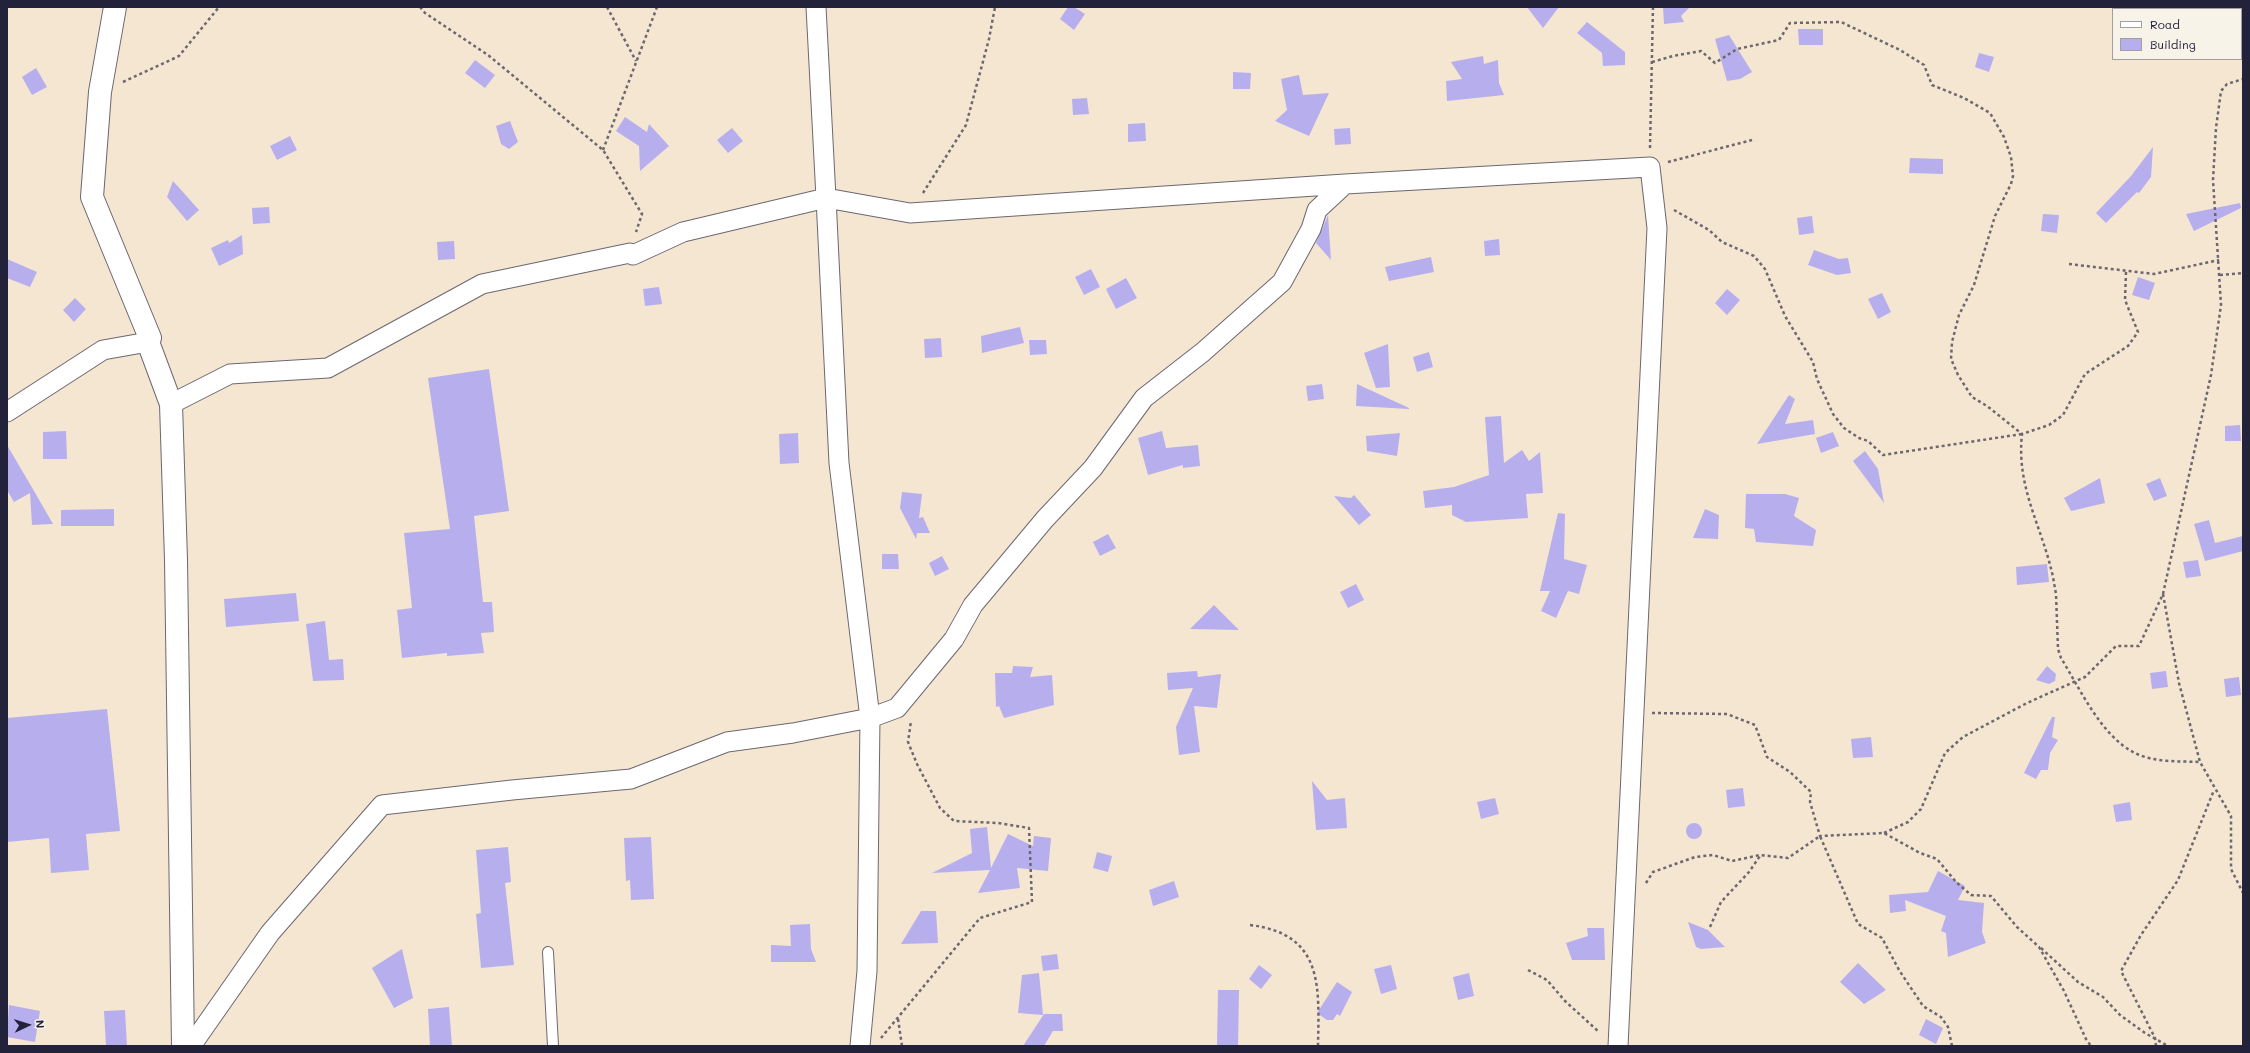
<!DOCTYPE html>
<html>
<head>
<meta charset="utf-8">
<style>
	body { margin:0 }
	#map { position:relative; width:2250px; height:1053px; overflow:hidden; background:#f5e6d1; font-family:Mali,sans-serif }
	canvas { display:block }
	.frame { position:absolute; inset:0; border:8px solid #22223b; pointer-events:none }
	.legend { position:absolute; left:2112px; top:8px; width:130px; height:52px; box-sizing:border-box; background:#f7f3e8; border:1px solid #a29fa3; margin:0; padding:5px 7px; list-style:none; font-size:12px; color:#22223b }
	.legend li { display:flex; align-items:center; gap:8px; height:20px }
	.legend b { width:20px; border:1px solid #a29fa3 }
	.north { position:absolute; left:8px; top:1005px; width:40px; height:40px; -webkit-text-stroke:3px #f7f3e8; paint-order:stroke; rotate:86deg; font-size:11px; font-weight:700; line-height:16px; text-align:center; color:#22223b }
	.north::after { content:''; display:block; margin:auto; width:14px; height:18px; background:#22223b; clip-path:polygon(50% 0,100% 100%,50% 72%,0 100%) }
</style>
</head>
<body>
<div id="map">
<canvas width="2250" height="1053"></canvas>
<div class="frame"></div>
<ul class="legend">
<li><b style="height:5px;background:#fff"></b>Road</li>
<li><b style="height:11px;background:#b7afed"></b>Building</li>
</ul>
<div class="north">N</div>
</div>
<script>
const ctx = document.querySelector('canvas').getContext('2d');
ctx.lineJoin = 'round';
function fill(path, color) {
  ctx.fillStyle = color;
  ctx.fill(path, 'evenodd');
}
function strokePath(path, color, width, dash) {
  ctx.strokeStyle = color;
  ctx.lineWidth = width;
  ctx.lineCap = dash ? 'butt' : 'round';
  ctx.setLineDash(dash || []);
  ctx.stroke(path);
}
fill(new Path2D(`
	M1068,7H1074L1085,14L1074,30L1060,19Z
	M1527,7H1559L1543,28Z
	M1663,7H1690L1681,16L1684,22L1664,24Z
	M1587,22L1625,52V65L1603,66L1602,53L1577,33Z
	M1798,29H1823V45H1799Z
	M1729,35L1752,72L1740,79L1727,81L1715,39Z
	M1979,53L1994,57L1989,72L1975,67Z
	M1483,56L1484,64L1498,60L1499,83L1504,95L1447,101L1446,81L1462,79L1451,62Z
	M475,60L495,75L485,88L465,73Z
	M36,68L47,87L32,95L22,77Z
	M1233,72L1251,73L1250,89H1233Z
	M1299,75L1303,95L1329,93L1309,136L1275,121L1287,110L1281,79Z
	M1087,98L1089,114L1073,115L1072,99Z
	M625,117L647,132L649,124L669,146L640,171L639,146L616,131Z
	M510,121L518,142L509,149L501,144L496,126Z
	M1145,123L1146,141L1128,142V124Z
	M732,128L743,141L728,153L717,140Z
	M1350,128L1351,144L1335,145L1334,129Z
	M290,136L297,150L277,160L270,146Z
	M2153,147L2151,177L2139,193L2137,192L2106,223L2096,213L2131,176Z
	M1910,158L1943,159V174L1909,173Z
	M173,181L199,210L187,221L167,197Z
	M2240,203L2241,208L2194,231L2186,214Z
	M269,207L270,223L253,224L252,208Z
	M2043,214L2059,215L2057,233L2041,231Z
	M1328,215L1331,260L1316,243Z
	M1812,216L1814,233L1799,235L1797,218Z
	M242,235L243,254L219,266L211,248L228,240L229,243Z
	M1499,239L1500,255L1485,256L1484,241Z
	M454,241L455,259L438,260L437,242Z
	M1814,250L1839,259L1848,258L1851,273L1837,275L1808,265Z
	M1431,257L1434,272L1389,281L1385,267Z
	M7,259L37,272L30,287L7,278Z
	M1091,269L1100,287L1084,295L1075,277Z
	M2138,277L2155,283L2149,300L2132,295Z
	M1126,278L1137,298L1116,309L1106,289Z
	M659,287L662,304L645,306L643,289Z
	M1727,289L1740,300L1727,315L1715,303Z
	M1882,293L1891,312L1878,319L1868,299Z
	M75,298L86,309L74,322L63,310Z
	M1020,327L1024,343L982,353L981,336Z
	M941,338L942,357L925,358L924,339Z
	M1029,340H1046L1047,354L1030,355Z
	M1388,344L1390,387L1376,388L1364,353Z
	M1429,352L1433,367L1417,372L1413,357Z
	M489,369L509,511L474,516L483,602H492L494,632L481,633L484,653L447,656V653L402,658L397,610L412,608L404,533L450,529L428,378Z
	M1322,384L1324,399L1308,401L1306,386Z
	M1357,384L1409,408V409L1356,406Z
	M1789,395L1795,399L1785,424L1813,420L1815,434L1757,444Z
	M1501,416L1504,463L1522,450L1529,461L1540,452L1543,493L1526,494L1528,518L1466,522L1452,515V505L1425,508L1423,491L1454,487L1489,475L1485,417Z
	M2240,425L2241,441H2225V426Z
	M66,431L67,459H43V432Z
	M1162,431L1166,448L1198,445L1200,466L1183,468V465L1148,475L1138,438Z
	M1833,432L1839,446L1821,453L1816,438Z
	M798,433L799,463L780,464L779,434Z
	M1400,433L1397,456L1367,451L1366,436Z
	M7,445L34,491L53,524L32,525L30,493L14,502L7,490Z
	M1865,451L1878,469L1884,503L1853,461Z
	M2100,478L2105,503L2071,511L2064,498Z
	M2160,478L2167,496L2154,501L2146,484Z
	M902,492L922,494L919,518L923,517L930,533H917L916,539L900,508Z
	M1746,494H1785L1799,498L1794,516L1816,530L1813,546L1756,542L1754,529L1745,528Z
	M1354,495L1371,515L1359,525L1334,496L1351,498Z
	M114,509V526H61V510Z
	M1705,509L1719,515L1718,539L1693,538Z
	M1558,513L1565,514L1564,559L1587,565L1579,594L1568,591L1556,618L1541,611L1550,591H1540Z
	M2209,520L2215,543L2243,536V551L2205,561L2194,524Z
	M1108,534L1116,548L1100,556L1093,542Z
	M882,554H898L899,569H882Z
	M942,556L949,569L935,576L929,563Z
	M2198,560L2201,576L2186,578L2183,562Z
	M2047,564L2049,582L2017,585L2016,567Z
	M1356,584L1364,600L1348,608L1340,592Z
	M296,593L299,621L226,627L224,599Z
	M1214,605L1239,630L1190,629Z
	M325,621L329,660L343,659L344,680L313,681L306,624Z
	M1013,666L1033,667L1030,677L1052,675L1054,705L1004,718L999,706L996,707L995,673H1012Z
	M2047,666L2056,674L2055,681L2049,684L2036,680Z
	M1197,671L1198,677L1221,674L1217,708L1194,706L1200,752L1179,755L1176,727L1193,688L1168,690L1167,673Z
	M2166,671L2168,687L2152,689L2150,673Z
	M2239,677L2241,695L2226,697L2224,679Z
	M107,709L120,831L86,834L89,870L51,873L49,838L7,842V718Z
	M2052,717H2055L2052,737L2058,740L2050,753L2048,770H2041L2036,779L2024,773Z
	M1871,737L1873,757L1853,758L1851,739Z
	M1312,781L1327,800L1345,798L1347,828L1316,830Z
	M1743,788L1745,806L1728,808L1726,790Z
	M1495,798L1499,814L1481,819L1477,802Z
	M2130,802L2132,820L2116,822L2113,805Z
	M1686 831a8 8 0 1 1 16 0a8 8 0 1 1-16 0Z
	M987,827L991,868L1008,834L1033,846L1034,836L1051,838L1048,871L1017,868L1020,888L978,893L990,870L932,873L972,853L970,829Z
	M651,837L654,899L631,900L630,880L626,881L624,838Z
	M508,847L511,882L505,883L514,965L481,968L476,914L481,913L476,850Z
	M1097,852L1112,856L1108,872L1093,868Z
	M1938,871L1965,886L1958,900L1984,903L1982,932L1986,943L1948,957L1946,933L1941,931L1946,916L1905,900L1906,911L1890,913L1889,895L1928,892Z
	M1174,881L1179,897L1153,906L1149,890Z
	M921,911H936L938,943L901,944Z
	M1688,922L1708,930L1725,947L1701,949L1696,947Z
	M810,924L811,949L816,962H771V945L791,946L790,925Z
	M1587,928H1604L1605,960H1572L1566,943L1588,936Z
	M402,949L413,998L394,1008L372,968Z
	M1057,954L1059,969L1043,971L1041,956Z
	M1858,963L1886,990L1864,1004L1840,982Z
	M1259,965L1272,975L1261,989L1249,979Z
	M1391,965L1397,989L1381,994L1374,969Z
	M1039,973L1043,1015L1018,1013L1022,975Z
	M1469,973L1474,996L1458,1000L1453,977Z
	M1337,982L1352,992L1340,1016L1337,1014L1333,1020H1327L1317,1013Z
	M1218,990H1239L1238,1046H1217Z
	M9,1005L40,1011L35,1042L7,1037Z
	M449,1007L452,1046H430L428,1009Z
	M125,1010L127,1046H106L104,1011Z
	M1044,1014H1062L1063,1031H1053L1044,1046H1023Z
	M1926,1019L1943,1028L1936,1044L1919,1035Z`), '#b7afed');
const lane = new Path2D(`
	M548,952L553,1046`);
const street = new Path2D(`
	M171,404L230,374L328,368L482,284L630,253L633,255L683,232L826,198L816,7
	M7,412L103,350L148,342
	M191,1046L270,933L382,805L512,790L631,779L727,742L793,733L870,718L897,708L954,639L973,605L1045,519L1093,468L1144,398L1203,352L1282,282L1311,229L1317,210L1345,184
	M860,1046L867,971L870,718L839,463L826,198L910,213L1345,184L1650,167L1657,228L1618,1046`);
const secondary = new Path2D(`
	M115,7L100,92L92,197L150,338L148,342L171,404L176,560L183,1046`);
strokePath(lane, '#6c6770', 12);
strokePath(street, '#6c6770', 21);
strokePath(secondary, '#6c6770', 24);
strokePath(new Path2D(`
	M420,7L425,13L488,55L603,150L642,214L636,232
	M607,7L636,61
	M1652,62L1673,56L1701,51L1715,63L1737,49L1779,40L1790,23L1841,22L1900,50L1924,65L1932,85L1964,98L1990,113L2004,137L2011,157L2013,176L2011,184L1995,216L1974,285L1959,315L1952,342L1951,359L1958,375L1972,397L1987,406L2022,434
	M123,82L179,56L219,7
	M1650,148L1653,7
	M603,150L657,7
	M1668,162L1752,140
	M923,193L966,125L989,39L995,7
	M1674,210L1709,230L1722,242L1754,256L1765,269L1785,316L1813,362L1817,379L1833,414L1844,428L1859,438L1868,441L1883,455L2022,434
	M2069,264L2154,274L2219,260
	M2126,272L2125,300L2138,332L2128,346L2085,374L2063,415L2049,425L2022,434C2016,488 2042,526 2053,577L2056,594L2058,649L2061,658C2080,689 2101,735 2133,752C2153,763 2179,761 2200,762
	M2220,275L2243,273
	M2163,594L2179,683L2200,762L2231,816V869L2243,893
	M1652,713L1727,714L1755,725L1767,757L1790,772L1811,792L1810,802L1820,836L1884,833L1920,853L1937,859L1956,882L1971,895L1991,896L2017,927L2039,947L2064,991L2086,1039L2091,1046
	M1884,833L1908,822L1921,809L1945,753L1963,737L2027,703L2085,677L2116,646H2139L2163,594L2211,375L2221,305L2213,180L2216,128L2221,91L2227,84L2243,79
	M1646,883L1653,872L1695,857L1713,855L1732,861L1760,855L1788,858L1820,836L1858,924L1882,938L1899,970L1923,1006L1941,1017L1948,1027L1952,1046
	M1250,925C1324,934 1319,987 1318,1046
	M1710,927L1721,902L1749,872L1760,856
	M2041,948L2078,982L2103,997L2120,1015L2145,1033L2168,1046
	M1528,970L1547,980L1565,1001L1599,1032
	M898,1019L902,1046
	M881,1038L980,918L1032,902L1029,828L998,823L954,821L940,808L917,764L908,742L911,721
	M2156,1046L2155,1038L2121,971L2141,935L2178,880L2214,790`), '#6c6770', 2.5, [3, 3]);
strokePath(lane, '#fff', 10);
strokePath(street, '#fff', 19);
strokePath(secondary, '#fff', 22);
</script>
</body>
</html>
